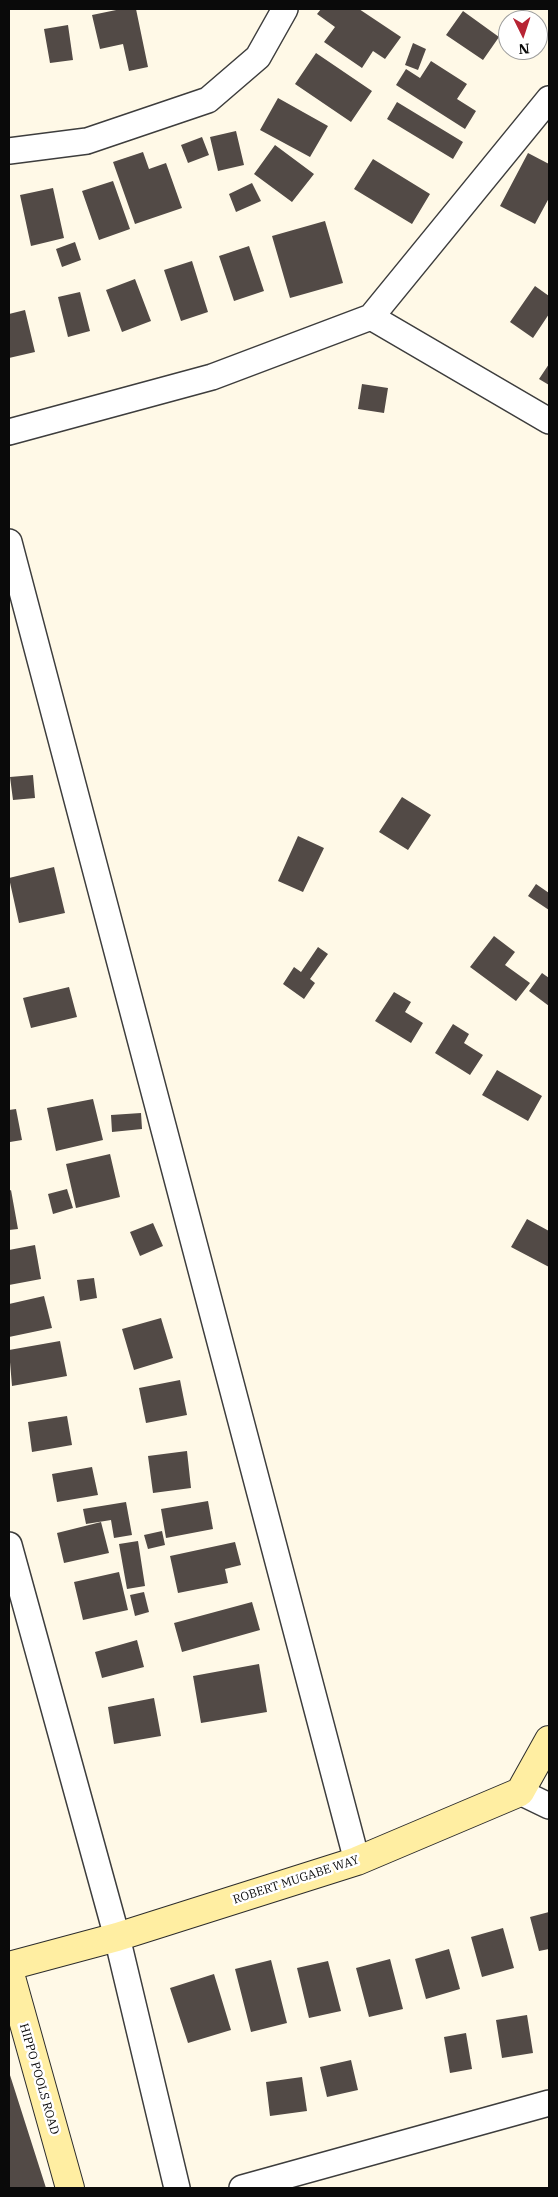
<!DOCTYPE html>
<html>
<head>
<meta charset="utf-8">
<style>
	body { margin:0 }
	#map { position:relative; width:558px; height:2197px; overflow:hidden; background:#fff9e7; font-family:"IBM Plex Serif",serif }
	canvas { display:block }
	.frame { position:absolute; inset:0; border:10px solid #0a0a0a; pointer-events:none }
	.north { position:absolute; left:498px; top:10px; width:50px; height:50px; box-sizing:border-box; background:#fff; border:1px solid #9d9d9d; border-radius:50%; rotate:176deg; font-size:14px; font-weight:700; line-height:20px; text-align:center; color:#0a0a0a }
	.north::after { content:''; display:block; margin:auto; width:18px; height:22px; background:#b72434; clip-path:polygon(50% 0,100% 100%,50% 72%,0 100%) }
</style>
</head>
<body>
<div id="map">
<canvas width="558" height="2197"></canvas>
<div class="frame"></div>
<div class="north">N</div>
</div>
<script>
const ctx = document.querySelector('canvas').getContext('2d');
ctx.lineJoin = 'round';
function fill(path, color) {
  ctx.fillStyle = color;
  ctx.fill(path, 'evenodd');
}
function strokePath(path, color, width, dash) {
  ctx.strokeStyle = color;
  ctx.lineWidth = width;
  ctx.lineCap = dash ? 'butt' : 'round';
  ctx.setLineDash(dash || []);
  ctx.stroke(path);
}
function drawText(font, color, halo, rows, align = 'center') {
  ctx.font = font + ' "IBM Plex Serif",serif';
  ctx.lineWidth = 5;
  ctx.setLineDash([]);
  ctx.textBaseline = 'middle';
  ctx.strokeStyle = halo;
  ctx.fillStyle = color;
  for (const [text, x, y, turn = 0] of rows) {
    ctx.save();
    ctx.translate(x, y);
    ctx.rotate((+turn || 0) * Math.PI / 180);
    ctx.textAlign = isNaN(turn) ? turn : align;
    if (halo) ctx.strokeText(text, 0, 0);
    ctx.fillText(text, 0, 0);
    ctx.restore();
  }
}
fill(new Path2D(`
	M121,9H136L148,67L129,71L123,44L100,49L92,15Z
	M321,9H359L401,37L385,59L373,51L362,68L324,42L335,27L317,14Z
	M463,11L499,37L483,60L446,35Z
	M68,25L73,60L50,63L44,29Z
	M413,43L426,49L418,70L405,65Z
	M316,53L372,91L351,122L295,84Z
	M431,61L467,84L457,99L476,111L465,129L396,85L406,69L420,78Z
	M278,98L328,126L310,157L260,130Z
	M397,102L463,142L453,159L387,119Z
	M236,131L244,165L218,171L210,137Z
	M202,137L209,155L188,163L181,145Z
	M275,145L314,174L292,202L254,174Z
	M143,152L149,169L166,163L182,208L135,224L113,162Z
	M528,153L549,164V198L535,224L500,206Z
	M373,159L430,194L412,224L354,189Z
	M113,181L130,229L99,240L82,191Z
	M252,183L261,201L236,212L229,194Z
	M53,188L64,238L31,246L20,195Z
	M325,221L343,283L290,298L272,236Z
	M75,242L81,260L62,267L56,249Z
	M249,246L264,291L234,301L219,256Z
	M192,261L208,312L181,321L164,270Z
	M135,279L151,321L122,332L106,290Z
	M535,286L549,296V314L533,338L510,322Z
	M80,292L90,331L68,337L58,297Z
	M25,310L35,352L9,358V314Z
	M549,364V385L539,379Z
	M362,384L388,388L384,413L358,409Z
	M33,775L35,798L13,800L10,777Z
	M402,797L431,815L408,850L379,832Z
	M298,836L324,848L303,892L278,881Z
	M54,867L65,913L19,923L9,878Z
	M536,884L549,893V910L528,896Z
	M494,936L515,952L505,965L530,983L516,1001L470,967Z
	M318,947L328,954L310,979L315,983L304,999L283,984L294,967L301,972Z
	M542,973L549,978V1006L529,991Z
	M69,987L77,1017L31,1028L23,998Z
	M394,992L411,1002L405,1012L423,1023L411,1043L375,1021Z
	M453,1024L469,1034L464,1043L483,1055L470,1075L435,1053Z
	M497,1070L542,1096L528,1121L482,1095Z
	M93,1099L103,1140L56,1151L47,1108Z
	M16,1109L22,1140L10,1142L9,1110Z
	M141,1113L142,1129L112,1132L111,1115Z
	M110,1154L120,1197L76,1208L66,1164Z
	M67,1189L73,1208L53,1214L48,1194Z
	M11,1190L18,1229L9,1230V1191Z
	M527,1219L549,1231V1267L511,1247Z
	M153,1223L163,1246L140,1256L130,1232Z
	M35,1245L41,1279L9,1285V1250Z
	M94,1278L97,1298L80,1301L77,1280Z
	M44,1296L52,1328L9,1337V1304Z
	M161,1318L173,1358L134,1370L122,1329Z
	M60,1341L67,1376L12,1386L9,1350Z
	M180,1380L187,1415L146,1423L139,1388Z
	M67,1416L72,1445L32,1452L28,1422Z
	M187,1451L191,1488L153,1493L148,1456Z
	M92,1467L98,1495L57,1502L52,1474Z
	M208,1501L213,1529L166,1538L161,1509Z
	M126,1502L132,1535L114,1538L111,1520L86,1524L83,1509Z
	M101,1522L109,1553L64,1563L57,1533Z
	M162,1531L165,1545L148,1549L144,1535Z
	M138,1541L145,1586L127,1589L119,1544Z
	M235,1542L241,1565L225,1569L228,1583L178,1593L170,1556Z
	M119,1572L128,1610L83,1620L74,1582Z
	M144,1592L149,1612L135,1616L130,1595Z
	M252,1602L260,1630L182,1652L174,1623Z
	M137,1640L144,1667L102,1678L95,1652Z
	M259,1664L267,1712L201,1723L193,1676Z
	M154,1698L161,1736L114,1744L108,1707Z
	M549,1912V1949L539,1951L530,1917Z
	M503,1928L514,1968L482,1977L471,1937Z
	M449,1949L460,1989L426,1999L415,1959Z
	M390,1959L403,2009L369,2017L356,1968Z
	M271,1960L287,2023L251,2032L235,1969Z
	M328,1961L341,2011L309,2018L297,1968Z
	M214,1974L231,2030L188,2043L170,1988Z
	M527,2015L533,2053L502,2058L496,2020Z
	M466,2033L472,2069L450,2073L444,2037Z
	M351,2060L358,2090L327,2097L320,2067Z
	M9,2072L46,2188H9Z
	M302,2077L307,2111L270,2116L266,2082Z`), '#524a46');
const street = new Path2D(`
	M9,151L87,141L208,100L258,57L285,9
	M371,317L549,421
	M9,432L212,377L371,317L549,99
	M9,542L357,1861
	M9,1545L117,1937L177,2188
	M520,1792L549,1806
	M242,2188L549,2103`);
const secondary = new Path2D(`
	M9,1966L117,1937L357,1861L520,1792L549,1740
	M9,1970L70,2188`);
strokePath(street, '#3d3d3d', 28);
strokePath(secondary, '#2c2c2c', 30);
strokePath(street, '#fff', 25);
strokePath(secondary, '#ffeea2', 28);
drawText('12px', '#0a0a0a', '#fff', [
	["ROBERT MUGABE WAY",296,1880,-18],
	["HIPPO POOLS ROAD",39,2079,74]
]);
</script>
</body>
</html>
